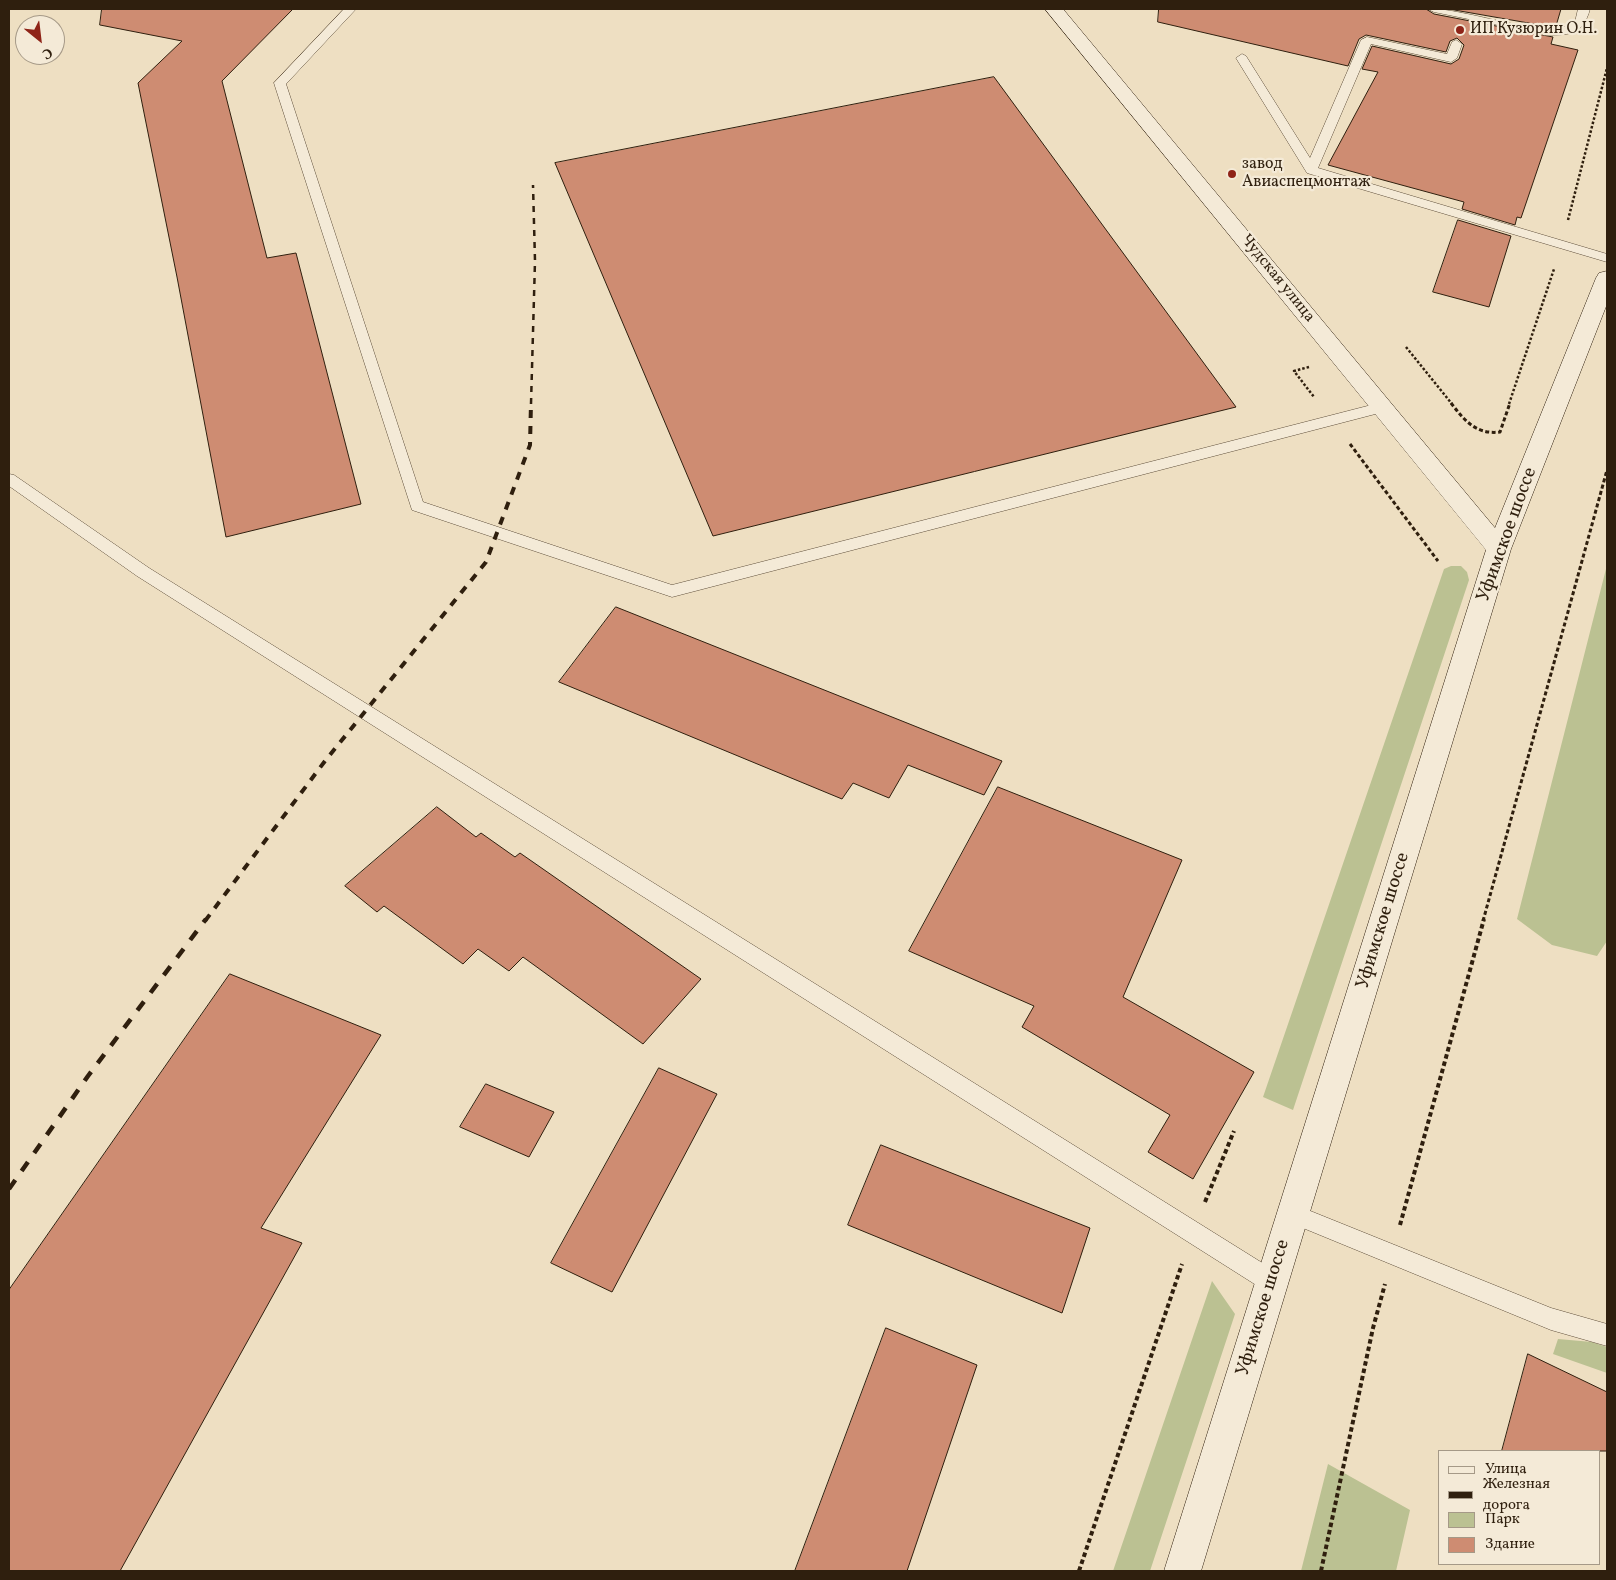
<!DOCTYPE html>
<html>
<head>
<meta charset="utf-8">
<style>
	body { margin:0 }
	#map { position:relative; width:1616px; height:1580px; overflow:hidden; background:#eedfc2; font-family:Vollkorn,serif }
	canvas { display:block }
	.frame { position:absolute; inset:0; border:10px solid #2f1f0e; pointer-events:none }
	.legend { position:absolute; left:1438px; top:1450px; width:162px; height:115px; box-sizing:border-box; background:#f4ead7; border:1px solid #a59987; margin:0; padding:6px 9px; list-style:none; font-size:15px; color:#2f1f0e }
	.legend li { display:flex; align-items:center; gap:10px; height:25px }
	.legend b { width:25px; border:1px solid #a59987 }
	.north { position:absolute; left:15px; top:15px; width:50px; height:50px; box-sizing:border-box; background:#f4ead7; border:1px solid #a59987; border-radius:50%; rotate:151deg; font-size:14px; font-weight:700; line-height:20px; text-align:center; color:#2f1f0e }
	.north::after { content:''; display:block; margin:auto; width:18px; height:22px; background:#8f2418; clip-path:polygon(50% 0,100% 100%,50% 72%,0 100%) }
</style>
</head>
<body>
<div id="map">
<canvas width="1616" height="1580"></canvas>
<div class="frame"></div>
<ul class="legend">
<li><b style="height:6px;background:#f4ead7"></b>Улица</li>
<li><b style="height:6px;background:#2f1f0e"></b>Железная дорога</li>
<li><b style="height:14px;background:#bbc192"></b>Парк</li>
<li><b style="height:14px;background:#ce8c72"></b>Здание</li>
</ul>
<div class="north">С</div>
</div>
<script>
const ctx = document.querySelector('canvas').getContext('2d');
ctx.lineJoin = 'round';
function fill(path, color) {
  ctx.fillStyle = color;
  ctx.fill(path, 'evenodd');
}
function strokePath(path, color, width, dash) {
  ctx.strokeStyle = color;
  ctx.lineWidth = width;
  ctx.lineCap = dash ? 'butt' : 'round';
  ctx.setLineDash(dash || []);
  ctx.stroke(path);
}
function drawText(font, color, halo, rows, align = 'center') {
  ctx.font = font + ' Vollkorn,serif';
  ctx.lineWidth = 4.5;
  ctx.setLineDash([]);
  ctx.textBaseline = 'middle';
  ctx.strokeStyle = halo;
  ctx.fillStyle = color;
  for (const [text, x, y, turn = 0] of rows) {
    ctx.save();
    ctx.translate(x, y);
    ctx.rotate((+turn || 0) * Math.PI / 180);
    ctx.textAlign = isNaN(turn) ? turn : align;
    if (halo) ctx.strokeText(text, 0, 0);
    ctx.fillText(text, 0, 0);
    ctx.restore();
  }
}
fill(new Path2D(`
	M1607,565V941L1597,956L1552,945L1517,919Z
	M1451,566H1461L1467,572L1469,580L1293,1110L1263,1097L1444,569Z
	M1212,1281L1235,1314L1150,1571H1113Z
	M1558,1339L1592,1342L1607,1347V1373L1553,1354Z
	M1328,1464L1410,1510L1396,1571H1301Z`), '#bbc192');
const building = new Path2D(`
	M102,9H293L222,81L267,258L296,253L361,504L226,537L177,277L138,83L182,41L100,25Z
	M1159,9H1426L1434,14L1553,37L1551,44L1578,50L1521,218L1517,217L1515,225L1462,209L1464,202L1328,165L1378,72L1362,69L1372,46L1451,64L1459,59L1464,45L1457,38L1450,41L1446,52L1366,35L1359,39L1348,66L1158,22Z
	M1449,9H1561L1556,26H1546Z
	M994,77L1236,407L713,536L555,163Z
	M1458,220L1511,236L1489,307L1433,292Z
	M616,607L892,717L1002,761L984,795L908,765L889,798L853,783L842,799L559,682Z
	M998,787L1182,860L1123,997L1254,1072L1193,1179L1148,1152L1170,1115L1022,1027L1034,1006L909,951Z
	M437,807L476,837L481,833L515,857L520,853L701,979L643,1044L523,957L509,971L478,949L463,964L384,906L377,912L345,886Z
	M230,974L381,1035L261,1228L302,1243L120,1571H9V1290Z
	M659,1068L717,1094L612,1292L551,1263Z
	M486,1084L554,1112L529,1157L460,1127Z
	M881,1145L1090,1228L1062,1313L848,1225Z
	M886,1328L977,1365L907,1571H795Z
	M1528,1354L1607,1392V1451H1502Z`);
fill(building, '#ce8c72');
strokePath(building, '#2f1f0e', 1);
const lane = new Path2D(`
	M344,9H356L286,84L423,502L672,585L1383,402L1388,404L1390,407L1388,410L1383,412L672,597L412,510L274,83Z
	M1428,9C1465,7 1548,42 1575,22L1578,9H1590C1583,34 1572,35 1547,35L1434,12Z
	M1367,37L1447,54L1452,42L1456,40L1462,44L1457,58L1451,62L1371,44L1318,168L1607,254V262L1307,173L1236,58L1242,54L1246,56L1310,158L1361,40Z
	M9,474L14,475L149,568L1280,1274L1283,1282L1280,1290L1272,1293L1264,1290L137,576L9,486Z
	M1293,1204L1551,1308L1607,1324V1346L1551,1330L1286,1221L1283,1214L1286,1207Z`);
const secondary = new Path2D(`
	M1045,9H1063L1495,528L1596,278L1599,273L1607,271V304L1511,549L1201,1571H1164L1486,550Z`);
strokePath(lane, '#5f4f3b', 1);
strokePath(secondary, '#2f1f0e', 1);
strokePath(new Path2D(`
	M1568,220L1607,68
	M1406,347L1452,404
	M1309,367L1294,371L1314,397
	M1509,404L1554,269`), '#2f1f0e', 2.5, [2.5, 2]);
strokePath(new Path2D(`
	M1451,403C1464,420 1476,435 1500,432L1510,403
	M1350,444L1438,561
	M1483,921L1607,470`), '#2f1f0e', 3, [4, 2.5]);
strokePath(new Path2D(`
	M1205,1202L1234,1131
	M1400,1225L1484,919
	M1079,1571L1182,1264
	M1321,1571L1373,1328L1385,1284`), '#2f1f0e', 4, [4.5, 3]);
fill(lane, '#f4ead7');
fill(secondary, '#f4ead7');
strokePath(new Path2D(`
	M531,404L535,261L533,185`), '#2f1f0e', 2.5, [6, 6]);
strokePath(new Path2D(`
	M205,921L325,761L486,562L530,445L531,403`), '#2f1f0e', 4, [8, 8]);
strokePath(new Path2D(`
	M9,1189L88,1076L206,919`), '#2f1f0e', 4.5, [11, 11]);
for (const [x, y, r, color] of [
	[1460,30,5,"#8f2418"],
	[1232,174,5,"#8f2418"]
]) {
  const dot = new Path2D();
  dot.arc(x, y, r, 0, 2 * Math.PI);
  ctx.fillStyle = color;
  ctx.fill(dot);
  strokePath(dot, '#f4ead7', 2);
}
drawText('16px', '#2f1f0e', '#f4ead7', [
	["ИП Кузюрин О.Н.",1470,30],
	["завод",1242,165],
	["Авиаспецмонтаж",1242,183]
], 'left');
drawText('16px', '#2f1f0e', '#f4ead7', [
	["Чудская улица",1277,279,51]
]);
drawText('19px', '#2f1f0e', '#f4ead7', [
	["Уфимское шоссе",1508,535,-70],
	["Уфимское шоссе",1384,921,-73],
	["Уфимское шоссе",1264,1308,-73]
]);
</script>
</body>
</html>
